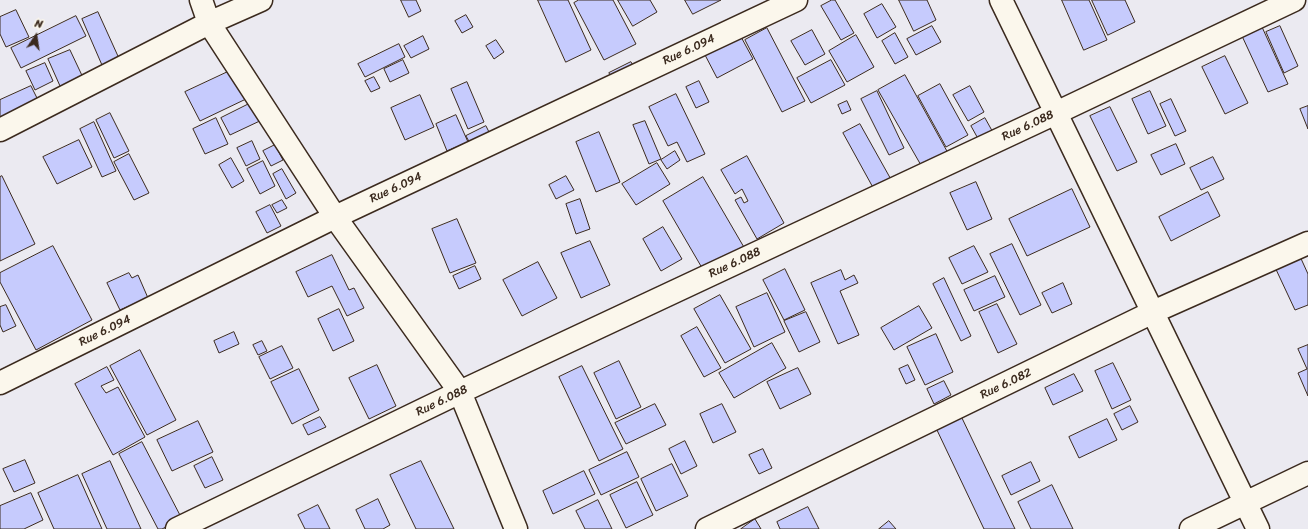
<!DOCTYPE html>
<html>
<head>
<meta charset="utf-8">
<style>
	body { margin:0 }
	#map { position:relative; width:1308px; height:529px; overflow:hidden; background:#ebeaf1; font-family:Sriracha,sans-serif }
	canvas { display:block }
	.north { position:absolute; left:16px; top:16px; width:40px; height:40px; -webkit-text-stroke:3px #fbf7ec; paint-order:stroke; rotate:13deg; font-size:11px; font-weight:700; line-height:16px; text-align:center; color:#3b2a1e }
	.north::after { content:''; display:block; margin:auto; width:14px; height:18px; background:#3b2a1e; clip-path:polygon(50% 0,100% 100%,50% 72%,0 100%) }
</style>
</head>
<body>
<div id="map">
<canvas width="1308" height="529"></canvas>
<div class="north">N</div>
</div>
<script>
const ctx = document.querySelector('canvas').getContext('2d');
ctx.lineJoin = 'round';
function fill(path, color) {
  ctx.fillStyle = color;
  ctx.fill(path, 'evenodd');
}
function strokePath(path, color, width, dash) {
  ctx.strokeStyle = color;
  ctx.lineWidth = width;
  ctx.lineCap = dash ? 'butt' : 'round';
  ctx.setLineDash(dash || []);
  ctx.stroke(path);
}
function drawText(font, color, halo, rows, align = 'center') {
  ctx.font = font + ' Sriracha,sans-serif';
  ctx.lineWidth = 3;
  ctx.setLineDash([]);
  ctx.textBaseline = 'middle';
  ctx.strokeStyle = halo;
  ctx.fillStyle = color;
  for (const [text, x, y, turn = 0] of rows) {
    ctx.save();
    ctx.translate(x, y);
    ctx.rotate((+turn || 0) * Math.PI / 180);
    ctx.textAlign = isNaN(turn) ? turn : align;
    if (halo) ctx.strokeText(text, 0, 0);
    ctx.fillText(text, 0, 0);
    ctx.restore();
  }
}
const building = new Path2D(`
	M401,0H416L421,11L409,17Z
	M538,0H568L591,50L566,62Z
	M579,0H613L636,44L604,60L574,3Z
	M618,0H650L657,12L633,26Z
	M685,0H721L693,14Z
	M832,0H835L854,33L841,40L821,6Z
	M899,0H927L936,20L914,31Z
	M1062,0H1089L1107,40L1084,50Z
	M1092,0H1125L1135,22L1108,35Z
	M882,4L896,27L877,38L864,14Z
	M16,10L29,37L6,47L0,34V17Z
	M98,12L122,65L105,72L82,19Z
	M466,15L473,27L462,33L455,21Z
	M76,16L86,36L21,68L11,48Z
	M932,26L941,42L916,55L907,39Z
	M1280,26L1298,66L1284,73L1266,32Z
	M1262,27L1288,84L1268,92L1242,36Z
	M767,28L805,101L782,112L745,40Z
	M812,30L825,54L805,65L791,41Z
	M895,33L908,57L895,64L882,41Z
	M740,35L753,59L717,78L704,53Z
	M856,35L874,67L847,82L829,51Z
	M423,36L429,49L411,58L404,46Z
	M496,40L504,52L494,59L486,46Z
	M399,44L405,57L365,77L358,64Z
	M70,50L87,86L64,95L48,59Z
	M1225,56L1248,103L1225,114L1202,67Z
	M403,60L409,73L390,82L384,69Z
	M831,60L845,85L811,103L797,78Z
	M631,62L637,72L615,84L609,73Z
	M45,63L53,81L35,90L26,71Z
	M232,70L246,99L200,121L185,92Z
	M905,75L948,153L922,167L878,90Z
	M374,77L380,88L371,92L365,81Z
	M699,81L709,102L696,108L686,87Z
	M467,82L484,122L468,129L451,89Z
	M940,84L968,135L946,147L918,96Z
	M31,86L41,106L5,128L0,116V100Z
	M970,86L984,112L968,121L953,95Z
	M877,91L904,148L889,155L861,99Z
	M1150,91L1166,126L1148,134L1132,99Z
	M676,94L705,154L687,162L677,142L668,146L649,107Z
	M420,95L434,127L405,140L391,108Z
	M1171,99L1186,131L1175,136L1160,104Z
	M255,101L264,119L230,135L221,118Z
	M847,101L851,110L842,114L838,105Z
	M1308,106V129L1300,109Z
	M1110,107L1137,162L1117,171L1090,116Z
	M110,113L129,151L114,158L96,120Z
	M456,115L468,142L447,151L436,124Z
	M216,118L228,144L205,154L193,129Z
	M985,118L995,136L981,144L971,126Z
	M645,121L661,159L649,164L633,125Z
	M94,122L116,171L102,177L80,129Z
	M860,124L893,183L876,193L843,133Z
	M486,126L491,136L471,145L466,136Z
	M599,132L620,182L596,192L576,142Z
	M79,140L92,167L57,184L43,157Z
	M252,141L260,159L246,166L237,148Z
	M1176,144L1185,164L1161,175L1151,155Z
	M275,145L283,160L271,166L263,151Z
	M675,151L680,160L667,169L661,160Z
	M129,154L149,193L134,200L114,162Z
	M747,156L784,223L757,239L735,200L741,197L744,203L748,201L742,189L735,194L721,170Z
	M1213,157L1224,179L1201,190L1190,168Z
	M231,158L244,181L232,188L219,165Z
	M263,161L275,186L260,194L247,169Z
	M657,163L670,184L636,205L622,184Z
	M282,169L296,193L286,199L273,174Z
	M2,176L35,244L0,261V177Z
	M566,176L574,190L556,199L549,185Z
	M703,177L745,249L705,273L663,201Z
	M976,182L992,219L967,230L950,193Z
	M1072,189L1090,227L1027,256L1009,219Z
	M1208,192L1220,216L1171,241L1159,217Z
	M580,199L590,229L576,234L566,204Z
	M282,200L287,208L277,213L272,205Z
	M270,205L281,226L267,233L256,212Z
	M457,219L476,263L450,273L432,229Z
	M663,227L682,259L661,271L643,239Z
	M590,241L610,285L581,298L561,253Z
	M1012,244L1041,305L1020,315L990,254Z
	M53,246L92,320L36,350L0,282V273Z
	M974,246L988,272L962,284L949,258Z
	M1298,252L1308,274V305L1295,310L1273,263Z
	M332,255L349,290L354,288L364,308L347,316L332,286L308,297L296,272Z
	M538,262L557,298L522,316L503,280Z
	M475,266L481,279L459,289L453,276Z
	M785,269L805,310L784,320L763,280Z
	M841,270L845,280L854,275L858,283L840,291L859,335L838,344L811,283Z
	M129,273L132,278L138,275L148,298L120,310L107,283Z
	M995,276L1005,297L974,311L964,290Z
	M944,278L971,336L961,341L933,284Z
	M1063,283L1072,304L1052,313L1042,293Z
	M767,293L785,332L754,347L736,307Z
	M720,295L751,349L725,363L694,309Z
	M997,304L1017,344L998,353L979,312Z
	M6,305L16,326L3,332L0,325V307Z
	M919,306L932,328L894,350L881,328Z
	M339,309L354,341L333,351L318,319Z
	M806,312L820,342L799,352L784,321Z
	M697,327L721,368L704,377L681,336Z
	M234,332L239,344L219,353L214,341Z
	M936,334L953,372L925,385L907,347Z
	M262,341L267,351L258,355L253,345Z
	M772,343L786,368L734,398L719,373Z
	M1308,345V396L1298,373L1307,369L1298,349Z
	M282,346L293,368L270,379L259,357Z
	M140,350L176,420L147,435L110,366Z
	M619,361L641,407L616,419L594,373Z
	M1113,363L1131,400L1112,409L1095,371Z
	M377,365L396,406L369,419L349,378Z
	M908,365L915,380L906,384L899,369Z
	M582,366L623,449L599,461L559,377Z
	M107,367L114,380L101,386L106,393L118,387L145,437L113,455L75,384Z
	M798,368L811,394L780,409L767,382Z
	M299,369L319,410L292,424L271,382Z
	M1074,374L1083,391L1053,405L1045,388Z
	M944,381L951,395L934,404L927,389Z
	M655,404L666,425L626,444L615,423Z
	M722,404L736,432L713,443L700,414Z
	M1130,406L1138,422L1122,430L1114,414Z
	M961,416L1015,529H984L936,428Z
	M320,417L326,427L308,435L303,425Z
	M1107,419L1117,440L1079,458L1069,437Z
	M198,421L213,452L172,471L157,440Z
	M685,441L697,466L681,474L669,449Z
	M142,442L182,519L162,529H158L119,454Z
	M763,449L772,468L759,474L749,455Z
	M627,452L639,477L601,495L589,470Z
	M212,457L223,480L205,488L194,466Z
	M25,460L35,483L14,492L3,469Z
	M110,461L141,529H107L82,474Z
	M421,461L454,529H416L390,475Z
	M1031,462L1040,481L1011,495L1002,476Z
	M672,464L688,496L656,511L641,479Z
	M584,471L595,494L553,514L543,491Z
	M78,475L102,529H54L38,493Z
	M637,482L653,515L626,528L610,495Z
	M1052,485L1073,529H1031L1018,502Z
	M31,493L43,520L24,529H0V506Z
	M378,499L390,525L383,529H365L356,510Z
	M598,500L612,529H585L576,511Z
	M318,505L330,529H305L298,515Z
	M808,507L819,529H780L777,522Z
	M755,519L761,529H741Z
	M889,521L896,529H879Z`);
fill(building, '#c6cbfd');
strokePath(building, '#3b2a1e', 1);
const street = new Path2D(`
	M201,0L209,23L335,217L460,392L516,529
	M1001,0L1258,529
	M0,130L209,23L261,0
	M0,383L335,217L796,0
	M177,529L460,392L1056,113L1294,0
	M707,529L1153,312L1308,243
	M1191,529L1308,473`);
strokePath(street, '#3b2a1e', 25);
strokePath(street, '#fbf7ec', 22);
drawText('12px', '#3b2a1e', '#fbf7ec', [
	["Rue 6.094",689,50,-25],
	["Rue 6.088",1028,126,-25],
	["Rue 6.094",396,188,-25],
	["Rue 6.088",735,263,-25],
	["Rue 6.094",105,331,-26],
	["Rue 6.082",1006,384,-26],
	["Rue 6.088",442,401,-26]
]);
</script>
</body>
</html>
